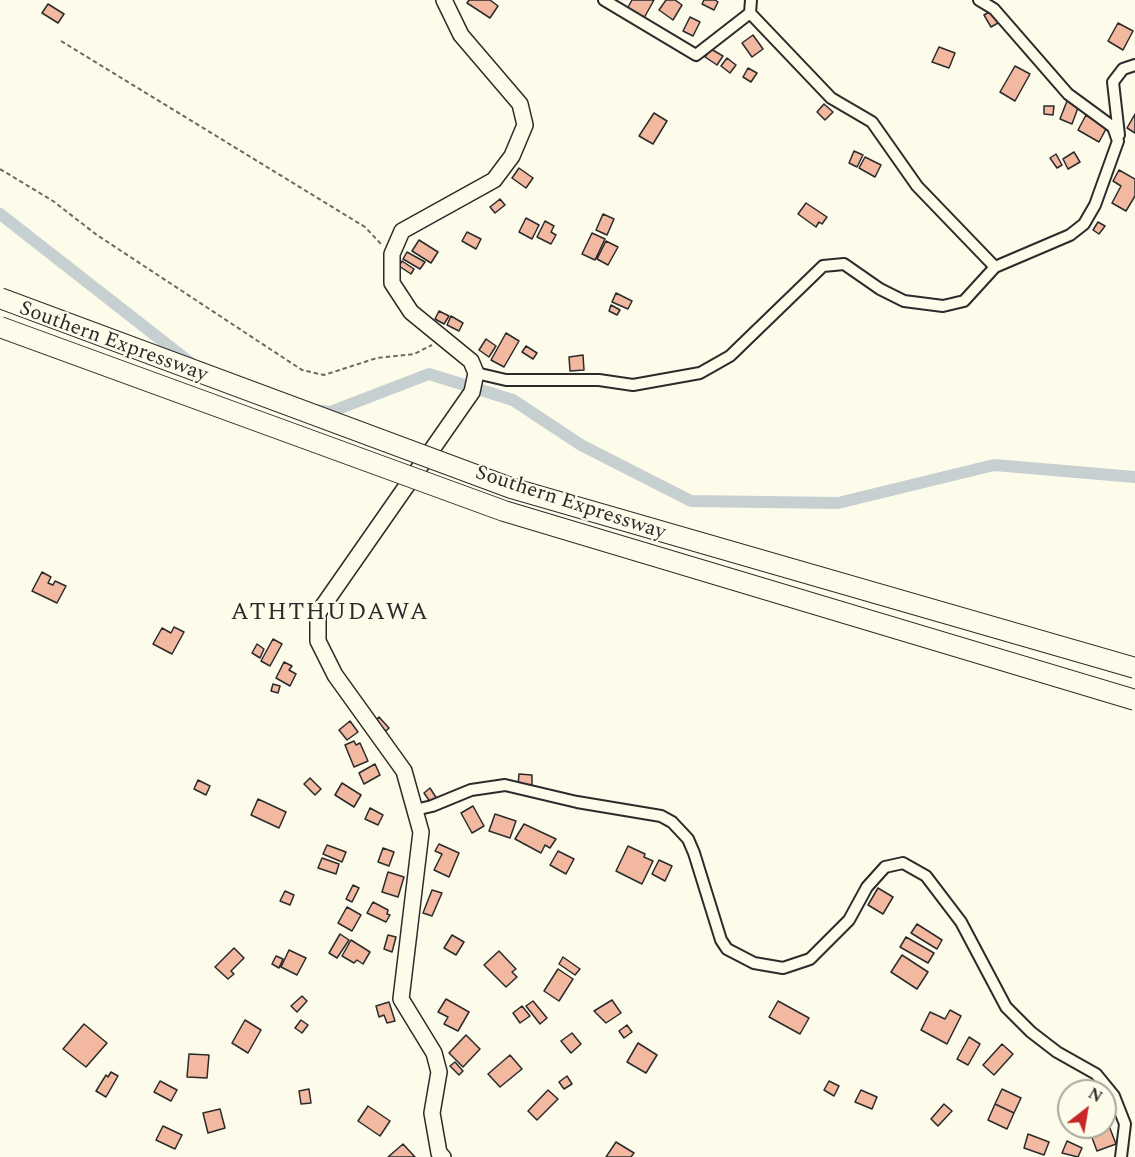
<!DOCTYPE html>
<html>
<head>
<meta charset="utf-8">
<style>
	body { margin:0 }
	#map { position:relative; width:1135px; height:1157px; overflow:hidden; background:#fdfbea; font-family:Spectral,serif }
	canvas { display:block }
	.north { position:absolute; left:1057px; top:1079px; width:60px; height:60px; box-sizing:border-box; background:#fdfbea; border:2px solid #a9a89e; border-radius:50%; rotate:31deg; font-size:16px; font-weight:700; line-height:24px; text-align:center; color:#2b2b2b }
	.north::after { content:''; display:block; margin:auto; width:21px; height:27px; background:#c62828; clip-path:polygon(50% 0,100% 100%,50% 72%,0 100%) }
</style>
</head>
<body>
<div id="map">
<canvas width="1135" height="1157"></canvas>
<div class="north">N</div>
</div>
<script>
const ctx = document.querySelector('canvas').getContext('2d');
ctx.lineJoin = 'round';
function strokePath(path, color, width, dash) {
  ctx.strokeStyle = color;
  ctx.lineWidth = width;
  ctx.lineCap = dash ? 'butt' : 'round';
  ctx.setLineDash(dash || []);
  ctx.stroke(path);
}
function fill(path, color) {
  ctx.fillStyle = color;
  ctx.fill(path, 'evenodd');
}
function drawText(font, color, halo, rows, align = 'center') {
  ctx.font = font + ' Spectral,serif';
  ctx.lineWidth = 4.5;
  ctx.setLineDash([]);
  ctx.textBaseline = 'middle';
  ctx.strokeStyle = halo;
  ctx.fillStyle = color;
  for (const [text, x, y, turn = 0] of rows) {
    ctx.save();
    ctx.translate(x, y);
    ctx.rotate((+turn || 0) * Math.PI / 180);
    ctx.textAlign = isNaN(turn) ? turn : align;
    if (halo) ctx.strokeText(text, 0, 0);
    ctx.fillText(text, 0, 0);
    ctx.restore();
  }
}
strokePath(new Path2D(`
	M0,214L192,364
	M315,410L330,412L429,374L513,400L581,445L691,501L838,503L994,465L1135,477`), '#c7d0d0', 12);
const building = new Path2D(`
	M469,0H490L498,6L490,18L467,3Z
	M632,0H654L644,18L627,9Z
	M666,0H675L682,5L673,20L659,10Z
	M704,0H715L718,2L714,10L702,4Z
	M48,4L64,14L58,23L42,13Z
	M991,11L998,23L991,27L984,15Z
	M690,17L700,22L693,36L683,31Z
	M1118,23L1133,31L1123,50L1108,41Z
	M753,35L763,49L752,57L742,43Z
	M939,47L955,53L949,68L932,62Z
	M711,49L723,56L717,65L705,57Z
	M727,58L736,65L730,73L721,66Z
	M1015,66L1030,74L1015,101L1000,92Z
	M748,68L757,73L751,82L743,77Z
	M1067,101L1079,105L1072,124L1060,119Z
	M824,104L833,112L825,120L817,112Z
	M1044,106H1054L1053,115L1044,114Z
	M654,113L667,121L653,144L639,136Z
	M1135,114V133L1127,128Z
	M1086,115L1107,127L1099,142L1078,130Z
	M854,151L863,155L857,167L849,163Z
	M1074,152L1080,162L1068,169L1063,159Z
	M1056,154L1062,165L1057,168L1050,158Z
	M865,157L881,165L875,177L859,168Z
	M519,168L533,178L526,188L512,178Z
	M1119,170L1135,179V196L1126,211L1112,203L1121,186L1113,181Z
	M500,199L505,205L495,213L490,207Z
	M806,203L827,217L822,224L819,222L816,227L798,214Z
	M603,214L614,219L607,235L596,230Z
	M526,218L539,225L532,239L519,232Z
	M545,221L554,226L551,232L556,235L551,244L537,237Z
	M1098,222L1105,226L1099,234L1093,230Z
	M467,232L481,239L476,249L462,241Z
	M592,233L605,239L595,260L582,254Z
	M419,240L438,252L431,263L412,251Z
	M606,241L618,247L608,265L597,259Z
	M407,252L425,262L420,269L403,259Z
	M402,261L414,269L411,274L399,266Z
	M616,293L632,301L628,309L612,302Z
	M611,305L620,310L617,315L609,311Z
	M439,311L449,316L444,324L435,319Z
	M451,316L463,323L459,331L447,325Z
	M506,333L519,341L504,367L491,360Z
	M486,339L496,346L489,357L479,350Z
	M526,346L537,353L533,359L522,352Z
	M583,355L584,370L570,371L569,357Z
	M42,572L51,577L48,583L53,585L55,581L66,586L57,603L32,591Z
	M174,627L184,632L172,654L153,644L162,628L171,633Z
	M273,639L282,644L270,666L261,661Z
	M257,644L264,649L260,658L252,653Z
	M284,662L292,666L289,670L296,674L290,686L276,678Z
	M273,684L280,686L278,693L271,691Z
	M379,717L389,728L385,732L375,721Z
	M350,721L358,732L347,740L339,730Z
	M354,741L356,745L360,743L368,761L354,767L345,745Z
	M375,764L380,775L364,784L359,773Z
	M519,774L532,775V786L518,785Z
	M310,778L321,789L315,795L304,784Z
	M198,780L210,786L206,795L194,789Z
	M342,783L361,795L354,807L335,795Z
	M430,788L437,799L431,803L424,793Z
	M258,799L286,812L279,828L251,815Z
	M473,806L484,826L472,833L461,813Z
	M370,808L383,815L378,825L365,819Z
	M495,814L516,821L510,838L489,831Z
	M524,824L556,839L550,848L545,845L541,853L515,839Z
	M439,844L459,853L449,877L434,870L442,854L435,851Z
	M327,845L346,852L342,862L323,854Z
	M628,846L645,854L644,857L653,861L642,884L616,871Z
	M383,848L394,852L389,866L378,862Z
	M558,851L574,859L566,874L550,865Z
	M322,858L339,864L336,874L318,868Z
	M659,860L672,866L665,881L652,874Z
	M388,872L404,877L398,897L382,892Z
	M353,885L359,888L352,902L346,899Z
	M878,888L893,897L883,914L868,905Z
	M432,890L442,893L432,916L423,913Z
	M285,891L294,895L290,905L280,901Z
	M373,902L388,910L387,914L390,915L386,922L367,913Z
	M347,907L361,915L352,931L338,923Z
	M917,924L942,940L937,949L911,933Z
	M340,934L349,940L337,958L329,953Z
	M388,935L396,937L392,952L384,949Z
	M452,935L464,942L456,955L444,948Z
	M906,937L934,953L928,963L900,947Z
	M351,940L370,952L363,964L357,960L354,963L342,956Z
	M234,948L244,958L231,971L234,974L228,979L215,967Z
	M289,950L306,958L297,975L281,967Z
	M499,951L516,969L512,972L517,977L506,987L484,965Z
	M902,955L928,972L917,989L891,972Z
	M276,956L283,959L279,968L272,964Z
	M563,957L580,969L575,975L559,964Z
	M558,969L573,979L559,1001L544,991Z
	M302,996L307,1001L297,1012L291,1006Z
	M446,999L469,1012L458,1031L444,1024L448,1017L438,1012Z
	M612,1000L621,1013L606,1023L594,1011Z
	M533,1001L547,1018L540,1024L526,1006Z
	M778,1001L809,1018L800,1034L769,1017Z
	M389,1002L395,1021L387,1023L384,1015L379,1017L376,1006Z
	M522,1006L530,1016L520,1023L513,1013Z
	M950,1010L961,1016L947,1044L921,1030L930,1012L945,1019Z
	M245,1020L261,1030L248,1053L232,1043Z
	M301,1020L308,1025L302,1033L295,1028Z
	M84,1024L107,1043L86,1067L63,1049Z
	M627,1025L632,1032L624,1038L619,1031Z
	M572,1033L581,1044L571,1053L561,1041Z
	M466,1035L480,1049L463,1067L449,1053Z
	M969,1037L980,1044L968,1065L957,1059Z
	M638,1043L657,1055L646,1073L627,1062Z
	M1002,1044L1013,1054L994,1075L983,1065Z
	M189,1054L209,1055L207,1078L187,1077Z
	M510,1055L522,1069L500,1087L488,1074Z
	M455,1062L463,1071L459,1075L450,1066Z
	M111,1072L118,1076L106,1097L96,1091L106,1075L108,1077Z
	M567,1076L572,1084L564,1089L559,1082Z
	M160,1081L177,1090L171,1101L154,1092Z
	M829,1081L839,1086L834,1096L824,1090Z
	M309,1089L311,1103L301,1104L299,1091Z
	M1002,1089L1021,1098L1014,1113L995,1104Z
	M548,1090L558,1099L537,1120L528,1111Z
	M861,1090L877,1097L872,1109L855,1102Z
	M944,1104L952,1111L938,1126L931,1119Z
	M995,1104L1014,1113L1007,1129L988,1120Z
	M368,1106L390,1121L380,1136L358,1121Z
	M220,1109L225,1128L208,1133L203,1113Z
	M1106,1118L1116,1144L1097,1151L1088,1127H1105Z
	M163,1126L182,1135L175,1149L156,1140Z
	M1028,1134L1049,1142L1044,1155L1024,1148Z
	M1067,1141L1082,1148L1078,1157L1062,1153Z
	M616,1142L634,1153L631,1157H606Z
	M403,1144L415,1157H388Z`);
fill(building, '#f2b8a0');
strokePath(building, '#2b2b2b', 1.5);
const street = new Path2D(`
	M604,0L696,55L750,13
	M751,0L750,13L831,98L872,122L917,186L995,267
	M1119,135L1113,82L1123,69L1135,65
	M476,373L506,380H599L633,385L700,373L730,356L823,266L844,264L880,289L904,301L943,306L964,301L995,267L1070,235L1084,224L1095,205L1118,141L1113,127L1068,94L994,9L979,0
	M415,810L432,806L471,790L505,785L577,802L661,816L672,822L688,839L694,853L721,940L727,949L754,963L783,968L810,959L849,920L867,887L885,867L903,863L926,876L961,922L1006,1007L1031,1032L1057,1052L1096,1074L1114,1096L1125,1124L1121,1157`);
const secondary = new Path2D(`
	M443,1157L439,1153L432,1113L439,1072L434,1053L401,999L421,832L404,771L335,675L318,641V613L472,392L476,373L471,361L411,312L392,283V254L402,231L494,180L512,156L525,125L520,104L461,35L444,0`);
strokePath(street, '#2b2b2b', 14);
strokePath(secondary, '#2b2b2b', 18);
strokePath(new Path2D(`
	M61,41L365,227L381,244
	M0,169L53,201L97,235L302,370L324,375L377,358L414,354L432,345`), '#6a6964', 2, [4.5, 3]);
strokePath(street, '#fdfbea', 10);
strokePath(secondary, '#fdfbea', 15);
const highwayBridge = new Path2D(`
	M0,298L511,488L1135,668
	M0,327L504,511L1135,700`);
strokePath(highwayBridge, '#2b2b2b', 22, []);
strokePath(highwayBridge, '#fdfbea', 20);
drawText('21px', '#2b2b2b', '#fdfbea', [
	["Southern Expressway",113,343,20],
	["Southern Expressway",570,504,18]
]);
ctx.letterSpacing = '1.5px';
drawText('24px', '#2b2b2b', '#fdfbea', [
	["ATHTHUDAWA",330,614]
]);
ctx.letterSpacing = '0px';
</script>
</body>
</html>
